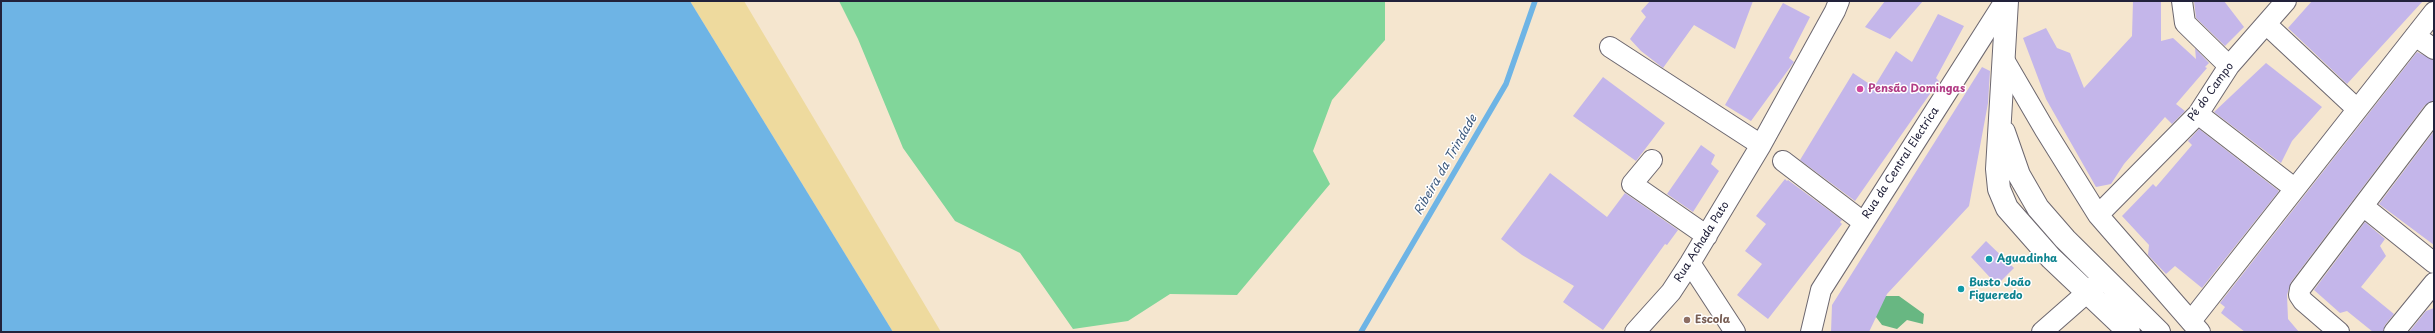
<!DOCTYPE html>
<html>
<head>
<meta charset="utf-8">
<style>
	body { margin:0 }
	#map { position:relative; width:2435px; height:333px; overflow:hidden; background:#f5e6cf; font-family:"Playpen Sans",sans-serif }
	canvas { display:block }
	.frame { position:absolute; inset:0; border:2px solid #22223b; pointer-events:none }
</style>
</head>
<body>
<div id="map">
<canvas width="2435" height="333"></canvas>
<div class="frame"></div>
</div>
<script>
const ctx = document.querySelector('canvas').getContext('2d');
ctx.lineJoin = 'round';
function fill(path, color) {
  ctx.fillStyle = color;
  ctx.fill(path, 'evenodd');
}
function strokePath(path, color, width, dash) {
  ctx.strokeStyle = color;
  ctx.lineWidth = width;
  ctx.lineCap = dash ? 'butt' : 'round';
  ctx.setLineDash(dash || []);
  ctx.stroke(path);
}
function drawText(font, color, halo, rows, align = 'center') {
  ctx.font = font + ' "Playpen Sans",sans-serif';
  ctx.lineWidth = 3;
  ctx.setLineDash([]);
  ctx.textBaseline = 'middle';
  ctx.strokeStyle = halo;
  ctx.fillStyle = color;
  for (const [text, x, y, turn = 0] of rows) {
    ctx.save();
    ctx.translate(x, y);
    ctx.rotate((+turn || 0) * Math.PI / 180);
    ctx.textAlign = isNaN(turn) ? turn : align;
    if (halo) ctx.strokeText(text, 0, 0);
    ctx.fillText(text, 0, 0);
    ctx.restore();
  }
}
fill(new Path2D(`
	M839,1H1385V40L1332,100L1313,151L1330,184L1237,295L1170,294L1128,321L1073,329L1020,253L955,221L903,148L858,39Z`), '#81d69a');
fill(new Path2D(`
	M1877,296H1899L1924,314L1923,324L1907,320L1897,329L1882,325L1870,309Z`), '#68b782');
fill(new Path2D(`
	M690,1H744L941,332H893Z`), '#eeda9e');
fill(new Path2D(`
	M1,1H690L893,332H1Z`), '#6eb4e5');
strokePath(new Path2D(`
	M1361,332L1506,84L1535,1`), '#6eb4e5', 5.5);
fill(new Path2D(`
	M1650,1H1753L1735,49L1694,25L1663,68L1641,51L1630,39L1646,17L1641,11Z
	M1885,1H1923L1890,39L1865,27Z
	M2133,1H2161V41L2173,38L2196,59L2195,48L2209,63L2205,67L2207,68L2176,104L2185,111L2172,124L2165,117L2124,164L2111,184L2096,187L2046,99L2023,38L2046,28L2057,48L2070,53L2084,88L2132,36Z
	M2194,1H2224L2244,27L2225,46L2196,18Z
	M2312,1H2423L2347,84L2288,28Z
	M1783,3L1810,17L1789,58L1794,62L1751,121L1725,105Z
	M1938,14L1964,26L1936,78L1939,81L1855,201L1800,160L1853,73L1874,87L1896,51L1912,62Z
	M2417,52L2434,60V101L2425,105L2291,282L2287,295L2288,319L2299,332H2245L2221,313L2225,307L2220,303Z
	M2266,63L2322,107L2292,141L2281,163L2214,112Z
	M1982,67L1990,71L1988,103L1969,206L1887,294L1869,332H1831L1832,305Z
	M1603,77L1665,123L1636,161L1573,116Z
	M2199,129L2279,191L2202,288L2175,266L2166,274L2148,255L2149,245L2122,216L2153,184L2156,187L2192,145L2188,141Z
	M2434,131V245L2379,204Z
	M1701,145L1715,155L1711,164L1719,171L1693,212L1667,194Z
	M1550,173L1607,217L1625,193L1678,230L1667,245L1665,244L1603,330L1563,302L1574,286L1522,255L1501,239Z
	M1785,179L1787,181L1788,180L1842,220L1840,222L1842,224L1768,319L1737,295L1762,264L1745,251L1766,224L1756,216Z
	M2365,222L2385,239L2380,246L2386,256L2361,287L2394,314L2385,325L2383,332H2373L2347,311L2340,313L2314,290Z
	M1986,241L2014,268L1997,285L1971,257Z
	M2434,308V332H2409L2426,311Z`), '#c4b6ea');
const minor = new Path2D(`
	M2182,1L2185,23L2229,66
	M2266,24L2357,109
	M2415,36L2434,49
	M1610,47L1761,145
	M2003,58L2045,130L2098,215L2200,332
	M2198,114L2294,188
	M1652,160L1632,184L1707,236
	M1783,161L1863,222
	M2363,206L2434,263
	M2098,215L2198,114L2229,66L2286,1
	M1690,263L1735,332
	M2191,321L2434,12
	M1635,332L1671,292L1690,263L1761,145L1835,11L1839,1
	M1811,332L1821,290L2005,1
	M2042,332L2099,282
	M2339,332L2303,301L2299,295L2300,289L2434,112
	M2394,332L2434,283`);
const major = new Path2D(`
	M2007,1L1997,169L1999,189L2007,208L2051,258L2129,332
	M2004,132L2019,175L2038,208L2065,239L2159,332`);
strokePath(minor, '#6c676f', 22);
strokePath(major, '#6c676f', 24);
strokePath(minor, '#fff', 20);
strokePath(major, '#fff', 22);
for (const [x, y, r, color] of [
	[1860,89,4,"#d1479c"],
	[1989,259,4,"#0f9aa8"],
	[1961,289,4,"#0f9aa8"],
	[1687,320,4,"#8d6e63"]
]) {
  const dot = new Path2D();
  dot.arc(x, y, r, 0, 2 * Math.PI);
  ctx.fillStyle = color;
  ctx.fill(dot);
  strokePath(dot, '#fff', 1.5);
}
drawText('bold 11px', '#b23c85', '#fff', [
	["Pensão Domingas",1868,89]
], 'left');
drawText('11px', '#22223b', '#fff', [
	["Pé do Campo",2211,92,-54],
	["Rua da Central Electrica",1901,163,-57],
	["Rua Achada Pato",1702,242,-58]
]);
drawText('bold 11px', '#0d838f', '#fff', [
	["Aguadinha",1997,259],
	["Busto João",1969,283],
	["Figueredo",1969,296]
], 'left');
drawText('bold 11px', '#785e54', '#fff', [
	["Escola",1695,320]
], 'left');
drawText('italic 12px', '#405c7f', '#fff', [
	["Ribeira da Trindade",1446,165,-60]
]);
</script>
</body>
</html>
